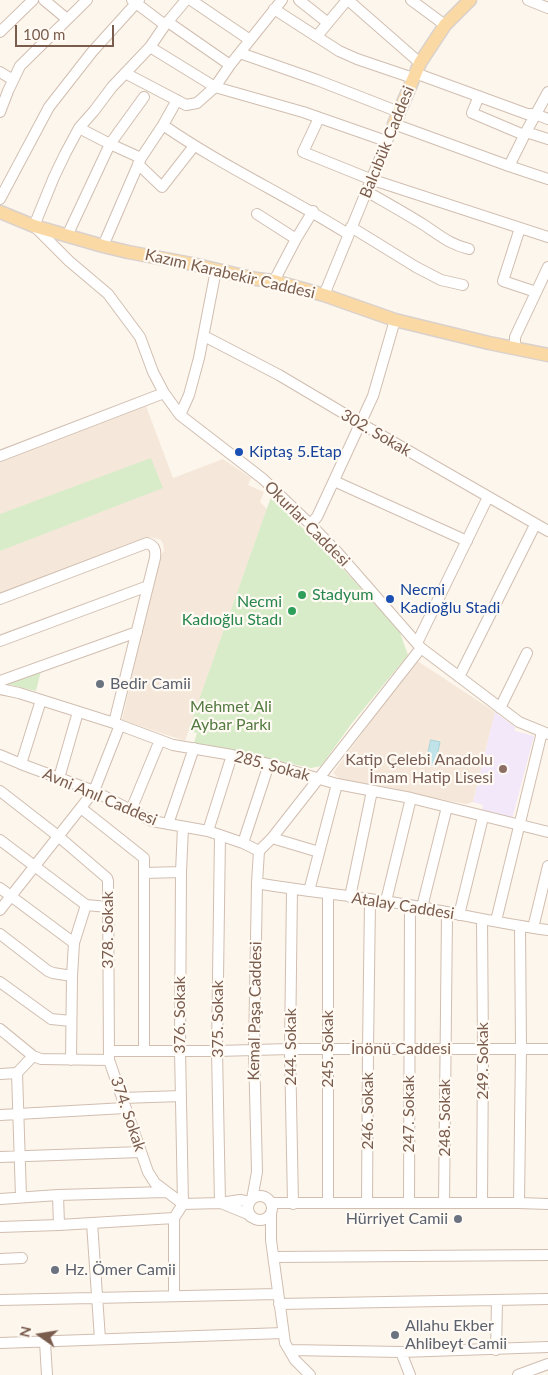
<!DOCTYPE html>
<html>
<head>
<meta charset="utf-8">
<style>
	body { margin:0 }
	#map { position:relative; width:548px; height:1375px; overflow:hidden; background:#fdf6ec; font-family:Lato,sans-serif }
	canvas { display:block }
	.north { position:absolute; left:15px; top:1310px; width:50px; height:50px; -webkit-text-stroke:4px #fffaf3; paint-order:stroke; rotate:283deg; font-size:14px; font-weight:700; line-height:20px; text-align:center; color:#7a5c4d }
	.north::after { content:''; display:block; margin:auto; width:18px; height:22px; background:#7a5c4d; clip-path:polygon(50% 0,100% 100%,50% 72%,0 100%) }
	.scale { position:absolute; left:15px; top:25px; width:99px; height:22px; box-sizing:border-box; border:2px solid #7a5c4d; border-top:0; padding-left:6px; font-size:15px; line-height:18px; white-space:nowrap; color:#7a5c4d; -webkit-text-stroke:4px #fffaf3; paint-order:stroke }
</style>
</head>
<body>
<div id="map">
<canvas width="548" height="1375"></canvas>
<div class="north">N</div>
<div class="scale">100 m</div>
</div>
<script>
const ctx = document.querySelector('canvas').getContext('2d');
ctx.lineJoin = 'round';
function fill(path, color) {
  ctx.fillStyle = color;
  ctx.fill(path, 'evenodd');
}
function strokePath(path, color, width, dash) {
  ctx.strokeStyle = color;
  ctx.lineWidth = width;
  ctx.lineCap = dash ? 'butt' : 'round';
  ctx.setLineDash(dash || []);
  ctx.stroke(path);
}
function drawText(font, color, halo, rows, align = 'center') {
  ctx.font = font + ' Lato,sans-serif';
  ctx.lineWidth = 4.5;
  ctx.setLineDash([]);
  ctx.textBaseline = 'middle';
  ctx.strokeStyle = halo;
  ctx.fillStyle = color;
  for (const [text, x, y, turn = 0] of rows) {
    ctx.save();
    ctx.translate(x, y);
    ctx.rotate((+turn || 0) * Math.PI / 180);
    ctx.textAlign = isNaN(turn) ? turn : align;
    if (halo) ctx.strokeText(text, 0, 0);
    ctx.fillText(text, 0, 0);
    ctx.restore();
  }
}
fill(new Path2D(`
	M146,406L173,478L223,459L251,478L248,485L264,492L260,502L267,509L185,741L122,720L158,561L164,550L163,544L161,540L150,537L0,594V462Z
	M416,660L495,712L473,802L466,804L342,781L333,773Z`), '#f5e8da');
fill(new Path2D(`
	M495,712L515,727V731L534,736L512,819L482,811L483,805L473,802Z`), '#f3e8fa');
fill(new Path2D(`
	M151,458L163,488L0,551V514Z
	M271,497L335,560L399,630L408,655L352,723L321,766L311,768L194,743L197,733L188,731Z
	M41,671L36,691L6,684Z`), '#d8ecc9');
const water = new Path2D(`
	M431,740L440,742L435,766L426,764Z`);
fill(water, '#bfe3e8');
strokePath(water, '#a5d3da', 1);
const minor = new Path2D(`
	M44,0L67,19
	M132,0L165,25
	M186,0L165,25L150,47L112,87L94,111L79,128L65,154L54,177L34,226L69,261L108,294L140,337L153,372L164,393L180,415L263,479L310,524L338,553L421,648L519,722L548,734
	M191,0L250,40
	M299,0L328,23
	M348,0L420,63
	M411,0L445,25
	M528,0L548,8
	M274,9L339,51L357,59L413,78
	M168,22L230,65
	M0,32L33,0
	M317,36L347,0
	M150,47L215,87L303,112L386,141
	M240,53L317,80L399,112
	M0,72L13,80
	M125,73L186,105L197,103L215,87L230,65L282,0
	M415,73L527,114H535L548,119
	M479,96L472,113L524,135
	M0,112L8,91L20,66L87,0
	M319,118L303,152L370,179L548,237
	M163,125C222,166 288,196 348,234
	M79,128L110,144L141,158
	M526,132L548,139
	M138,164L162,187L194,146
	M509,166L526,132L548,92
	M366,191C385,202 405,213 424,225C441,236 449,244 469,249
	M0,199L49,107L92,52L139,0
	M257,214L296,239
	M351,227L416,267L441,280L463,285
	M520,228L503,281L536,292
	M67,236L110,144L144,97
	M103,246L141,158L163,125L177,100
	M274,281L296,239L313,211
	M324,295L394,124L509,166L548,179
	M204,336L279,375L360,423L548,531
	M515,348V337L548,267
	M180,415L189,395L199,358L216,270
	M0,456L164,393
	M334,481L467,541
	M310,524L317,517L373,396L395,320
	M0,599L147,543C155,546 156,550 155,558L114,723
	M0,641L148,586
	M417,643L488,497
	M459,677L535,525
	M0,681L137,632
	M0,689L19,693L114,723L173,745L232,755L269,764L337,784L411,798L548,832
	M500,708L527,653
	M0,755L21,764L94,791L152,821L208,831L243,843L259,851
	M21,764L41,700
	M59,778L78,712
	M0,791L58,836L107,878L108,881L109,1060L148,1172L155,1183L183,1204L220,1203L240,1200L250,1202
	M81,808L144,858V1050
	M131,810L160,740
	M168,824L194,748
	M208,831L232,755
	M220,835L217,1051L220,1203
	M272,838L319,852
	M0,840L86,905L108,907
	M243,843L269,764
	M259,851L272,838L421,648
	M144,873L181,872
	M257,883C307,892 358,896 409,905C455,913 501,924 548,930
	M0,888L74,943
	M292,889L290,1049L293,1204
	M309,891L337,784
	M328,894V1203
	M350,897L372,791
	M386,901L411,798
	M422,907L447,807
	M0,910L94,791L120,725
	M459,915L483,817
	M482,919L483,1049L482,1203
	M496,921L542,732
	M533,928L548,866
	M0,934L48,971L53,973L72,976
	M0,982L51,1019L71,1021
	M0,1029L33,1056L41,1059L109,1060
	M109,1051H217L290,1049H548
	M71,1060L72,976L74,943L86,905
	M0,1074L17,1073
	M122,1098L181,1096
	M0,1115L125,1108
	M0,1157L141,1152
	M58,1195L59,1225
	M248 1208a12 12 0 1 1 24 0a12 12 0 1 1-24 0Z
	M21,1197L17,1073L33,1056
	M0,1199L58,1195L166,1192
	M252,1199L257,1172L254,1050L257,883L259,851
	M221,1203L248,1214L251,1217
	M271,1203H519L548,1204
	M367,1203L368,1049L370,900
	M409,1203L410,905
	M444,1203L447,913
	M519,1203L521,1049L520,926
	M271,1213V1240L285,1343L295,1360L310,1375
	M92,1223L100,1339
	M0,1227L59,1225L174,1218
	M274,1257L548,1255
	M0,1259L22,1258
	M174,1296V1218L183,1204L180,1050L181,872L183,827
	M0,1300L278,1294
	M279,1304L548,1299
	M45,1342L47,1375
	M0,1343L283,1333
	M289,1350L401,1352L548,1347
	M496,1350L497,1301
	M401,1352L410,1375
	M518,1375L548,1364`);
const major = new Path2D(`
	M394,124L420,63L445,25L470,0
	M0,212L34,226L103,246L128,252L192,264L256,279L274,281L324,295L395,320L489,343L548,355`);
strokePath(minor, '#d1beb0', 12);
strokePath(major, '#dad1cd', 15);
strokePath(minor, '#fff', 10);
strokePath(major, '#fbd9a5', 12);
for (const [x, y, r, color] of [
	[239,452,5,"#1a4fb4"],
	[302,595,5,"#2e9e5b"],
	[390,599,5,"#1a4fb4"],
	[292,611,5,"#2e9e5b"],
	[100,684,5,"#6b7280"],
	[503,769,5,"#8d6e63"],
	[458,1219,5,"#6b7280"],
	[55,1270,5,"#6b7280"],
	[395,1335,5,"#6b7280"]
]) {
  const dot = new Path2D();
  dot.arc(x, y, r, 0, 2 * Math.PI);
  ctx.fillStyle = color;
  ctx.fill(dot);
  strokePath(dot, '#fffaf3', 2);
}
drawText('16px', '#7a5c4d', '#fffaf3', [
	["Balcıbük Caddesi",387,142,-68],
	["Kazım Karabekir Caddesi",230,274,13],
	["302. Sokak",376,433,30],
	["Okurlar Caddesi",307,524,45],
	["285. Sokak",272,766,15],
	["Avni Anıl Caddesi",100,797,23],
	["Atalay Caddesi",403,906,9],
	["378. Sokak",108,930,-90],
	["Kemal Paşa Caddesi",255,1011,-89],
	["376. Sokak",180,1015,-90],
	["375. Sokak",218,1019,-90],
	["244. Sokak",291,1047,-90],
	["245. Sokak",328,1049,-90],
	["İnönü Caddesi",401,1049],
	["249. Sokak",483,1061,-90],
	["246. Sokak",368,1111,-90],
	["374. Sokak",128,1114,71],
	["247. Sokak",409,1114,-90],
	["248. Sokak",445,1118,-90]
]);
drawText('16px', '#164399', '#fffaf3', [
	["Kiptaş 5.Etap",249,452],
	["Necmi",400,590],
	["Kadioğlu Stadi",400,608]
], 'left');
drawText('16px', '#27864d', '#fffaf3', [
	["Stadyum",312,595],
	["Necmi",282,602,"right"],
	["Kadıoğlu Stadı",282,620,"right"]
], 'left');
drawText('16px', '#5b616d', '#fffaf3', [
	["Bedir Camii",110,684],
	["Hürriyet Camii",448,1219,"right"],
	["Hz. Ömer Camii",65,1270],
	["Allahu Ekber",405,1326],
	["Ahlibeyt Camii",405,1344]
], 'left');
drawText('16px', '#537a41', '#fffaf3', [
	["Mehmet Ali",231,707],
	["Aybar Parkı",231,725]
]);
drawText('16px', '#785e54', '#fffaf3', [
	["Katip Çelebi Anadolu",493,760],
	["İmam Hatip Lisesi",493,778]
], 'right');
</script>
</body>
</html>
